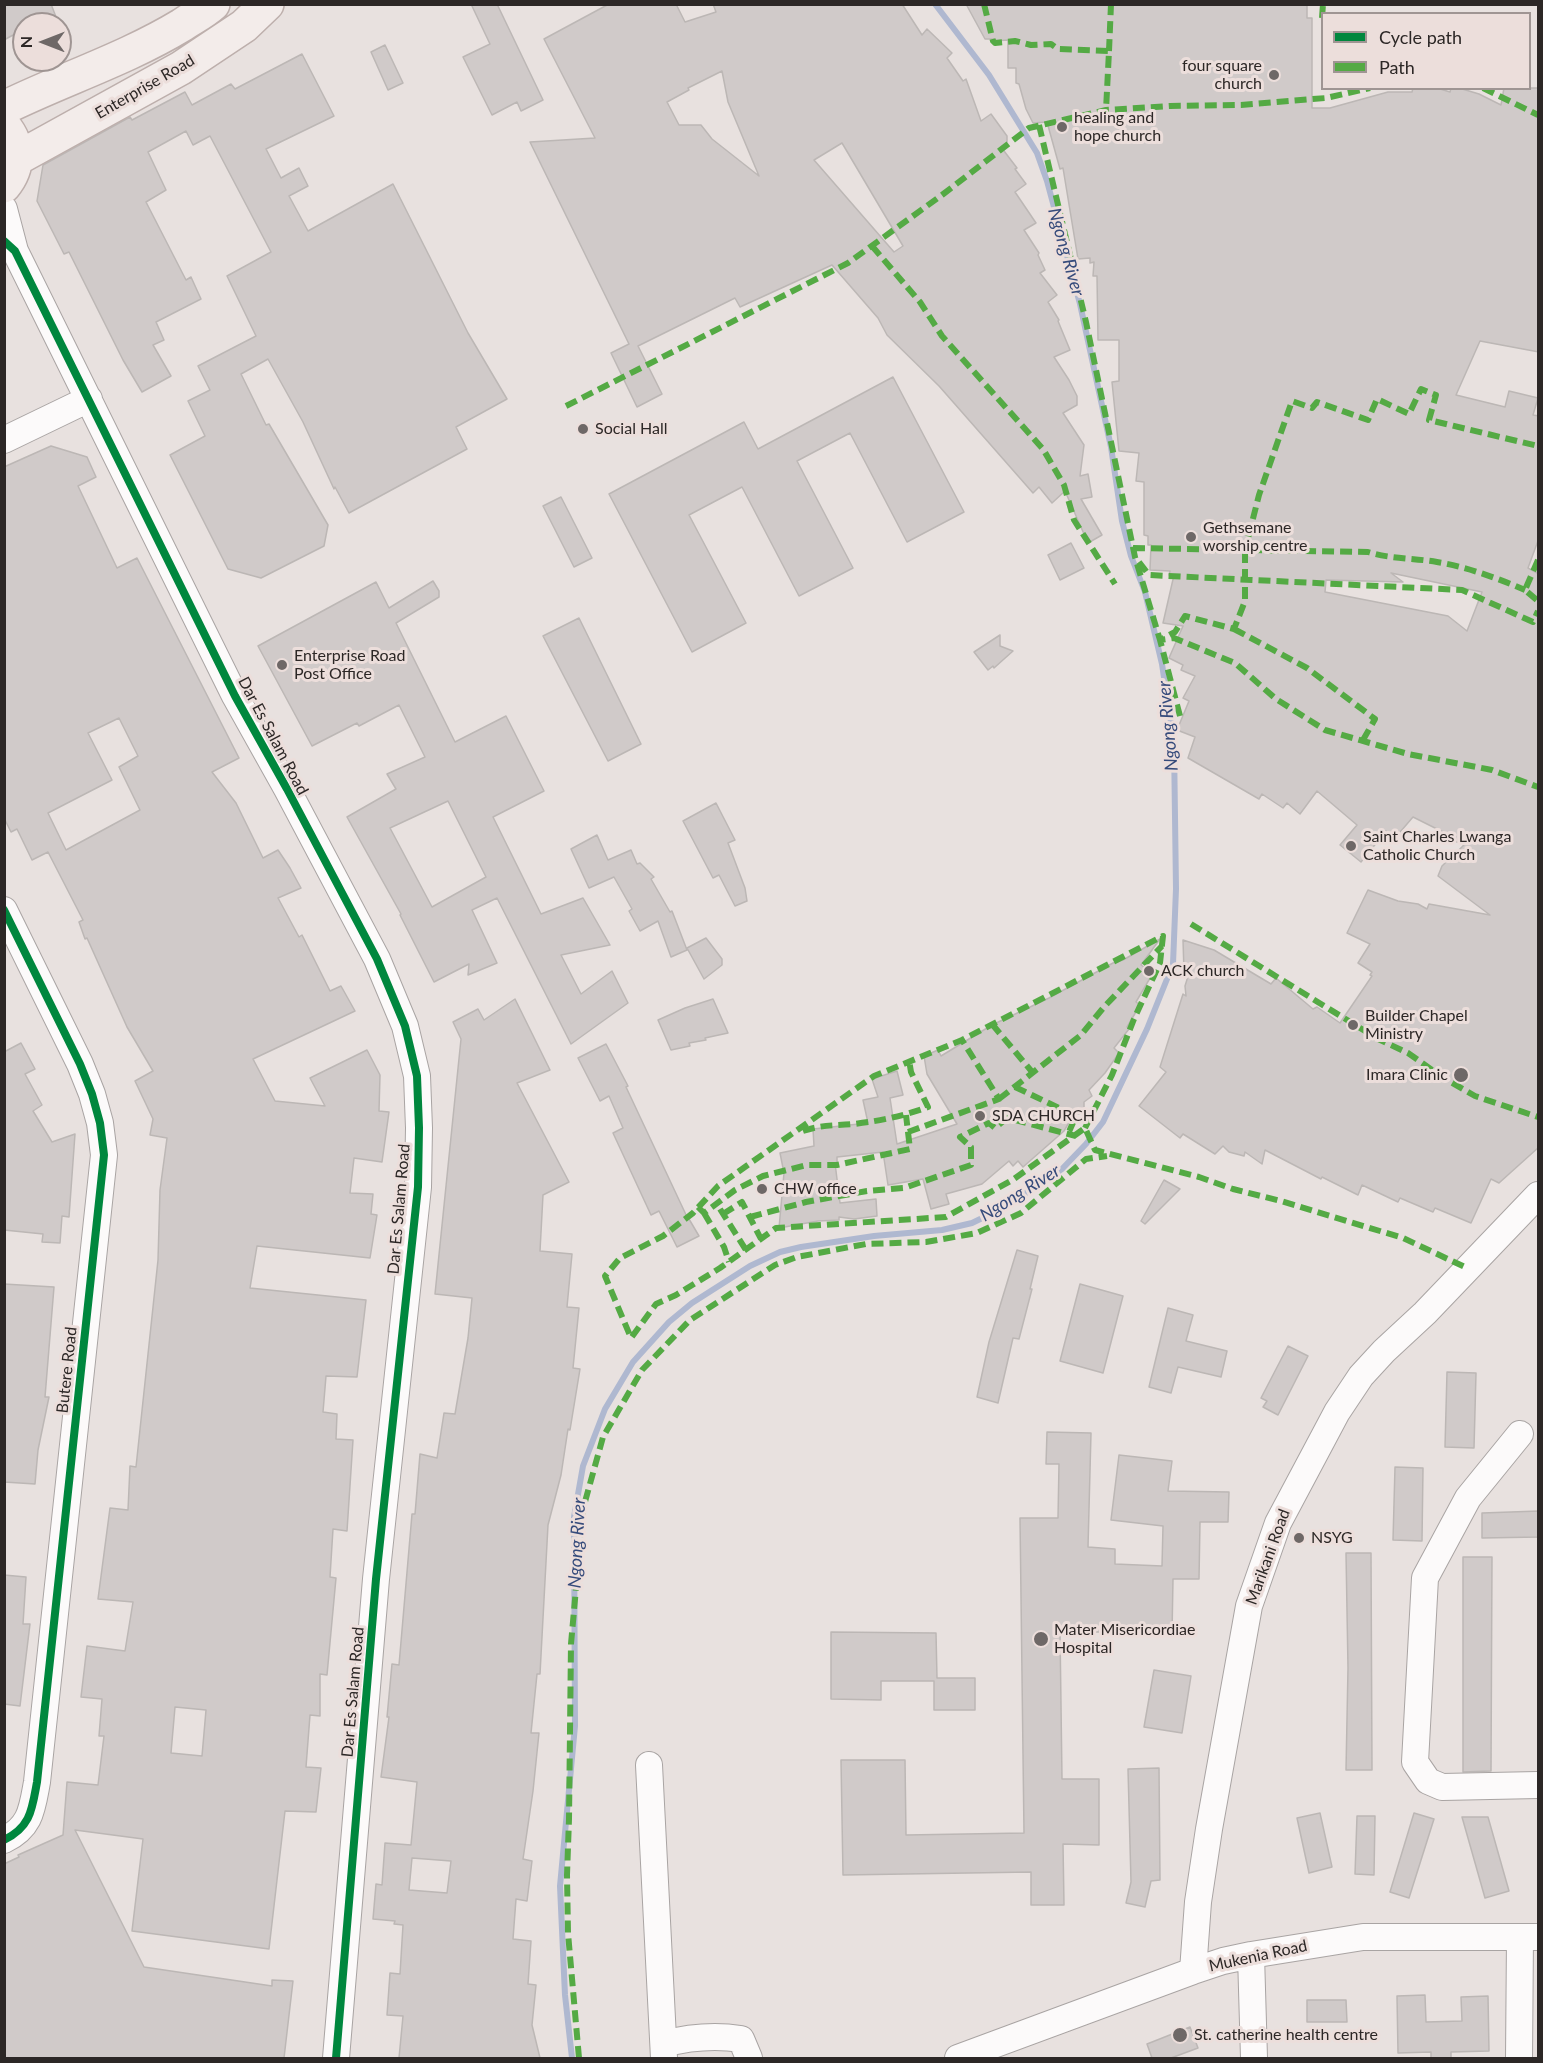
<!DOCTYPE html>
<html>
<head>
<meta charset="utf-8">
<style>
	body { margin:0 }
	#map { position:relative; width:1543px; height:2063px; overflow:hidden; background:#e8e1df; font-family:Lato,sans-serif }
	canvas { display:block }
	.frame { position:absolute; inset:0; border:6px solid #2c2726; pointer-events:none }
	.legend { position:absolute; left:1321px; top:12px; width:210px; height:78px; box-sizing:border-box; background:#ecdedb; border:2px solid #9f9593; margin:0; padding:8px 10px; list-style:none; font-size:18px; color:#2c2726 }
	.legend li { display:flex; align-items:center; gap:12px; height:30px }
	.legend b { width:30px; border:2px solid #9f9593 }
	.north { position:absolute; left:12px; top:12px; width:60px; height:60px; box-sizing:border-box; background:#ecdedb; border:2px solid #9f9593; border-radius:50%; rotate:270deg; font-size:16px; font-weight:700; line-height:24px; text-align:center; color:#2c2726 }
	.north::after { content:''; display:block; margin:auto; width:21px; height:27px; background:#6e6867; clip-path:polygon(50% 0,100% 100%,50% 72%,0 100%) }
</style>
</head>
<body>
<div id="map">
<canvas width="1543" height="2063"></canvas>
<div class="frame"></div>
<ul class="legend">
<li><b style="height:8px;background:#00873e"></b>Cycle path</li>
<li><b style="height:8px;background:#54aa44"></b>Path</li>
</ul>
<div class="north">N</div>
</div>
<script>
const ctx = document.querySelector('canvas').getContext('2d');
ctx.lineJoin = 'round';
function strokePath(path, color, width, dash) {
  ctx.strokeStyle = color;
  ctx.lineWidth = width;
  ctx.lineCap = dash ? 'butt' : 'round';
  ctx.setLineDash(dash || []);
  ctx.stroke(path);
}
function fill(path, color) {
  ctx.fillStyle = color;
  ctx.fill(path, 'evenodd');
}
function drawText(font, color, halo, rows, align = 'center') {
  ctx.font = font + ' Lato,sans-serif';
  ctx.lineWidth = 6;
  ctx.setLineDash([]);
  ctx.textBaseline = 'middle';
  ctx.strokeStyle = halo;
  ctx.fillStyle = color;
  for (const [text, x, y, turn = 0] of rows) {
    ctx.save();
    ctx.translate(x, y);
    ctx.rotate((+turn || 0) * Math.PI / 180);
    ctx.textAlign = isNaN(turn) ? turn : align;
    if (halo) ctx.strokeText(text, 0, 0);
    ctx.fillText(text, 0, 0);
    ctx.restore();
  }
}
strokePath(new Path2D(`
	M572,2058L565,1995L560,1886L575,1726L574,1517L583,1466L605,1409L633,1362L669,1322L692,1303L750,1266L780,1252L801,1247L874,1236L942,1230L972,1223L1005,1207L1062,1169L1086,1144L1103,1122L1147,1029L1173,964L1176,889L1174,744L1162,664L1145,592L1131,556L1122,521L1111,447L1080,304L1047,181L1037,153L989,75L935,4`), '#afb8d0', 6);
const building = new Path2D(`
	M4,4H51L56,17L44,24H24V29L4,40Z
	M471,4H497L543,100L521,111L517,102L492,115L463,57L490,44Z
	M609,4H676L685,22L716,12L713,4H902L922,35L927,29L952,53L947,58L963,81L966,79L981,121L991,114L1007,136V142L1001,147L1017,168L1015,169L1026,184L1015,192L1036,223L1024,230L1039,253L1038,255L1045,270L1040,273L1057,295L1048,302L1059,320L1058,321L1070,350L1054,357L1069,380L1077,396V405L1063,413L1084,445L1080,476L1088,474L1092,497L1081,499L1102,535L1088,543L1065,491L1052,503L1039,487L1033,493L939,386L887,335L878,318L832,265L740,307L735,298L638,346L662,394L637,407L611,353L629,344L530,142L595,138L544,39ZM722,71L728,102L759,176L712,139L701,125H679L667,102L689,90L688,88ZM842,143L903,246L894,252L814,160Z
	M966,4H1307V18H1312V108H1330L1388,92H1412L1413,88H1437L1450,92L1451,88H1459L1479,94L1501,105L1504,88H1539V352L1480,341L1456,395L1505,407L1509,391L1538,398L1533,415L1539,416V538L1528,568L1539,574V1147L1499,1183L1491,1179L1471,1223L1435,1208L1433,1212L1400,1198L1398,1202L1362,1185L1358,1195L1322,1177L1321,1179L1265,1150L1262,1164L1245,1152L1244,1156L1229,1152L1223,1146L1215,1154L1183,1134L1180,1138L1139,1106L1166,1072L1160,1067L1183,994L1186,996L1185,986L1189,973L1184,972L1183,940L1214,950L1271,984L1276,978L1313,1009L1317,1007L1340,1023L1372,976L1370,975L1372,972L1358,963L1370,944L1347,933L1368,890L1398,901L1418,904L1427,909L1429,904L1490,915L1438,876L1442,866L1464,845L1448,838L1449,835L1413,817L1395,838L1386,831L1361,862L1340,845L1357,825L1317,791L1300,814L1287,803L1283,808L1262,794L1259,799L1188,758L1195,737L1177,730L1189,701L1183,698L1195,676L1181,670L1183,665L1169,658L1183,626L1163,623L1174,575H1169L1170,571L1150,570L1151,545H1148V536L1144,535V482L1136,481L1139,453L1119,451L1112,382L1119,381V340H1098L1097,276H1093L1094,262L1090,263V258L1078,259L1063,168L1060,169L1047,122L1033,123L1026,109L1019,84L1016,83V68H1008V40L994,41V39H985ZM1391,573L1482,592L1467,631L1448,616L1325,592L1326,580L1403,582Z
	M385,45L403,83L388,90L371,52Z
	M302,54L334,116L266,149L281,178L299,168L308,186L289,196L308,231L393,184L468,333L507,399L456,427L467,449L349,513L335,487L334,489L303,422L268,359L241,374L266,425L269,424L328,525L324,546L261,578L228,569L170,455L205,436L188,401L210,390L198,366L256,336L227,276L271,252L210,136L193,145L186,131L148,152L166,190L146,202L186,280L191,277L201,299L156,322L164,340L153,345L171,376L142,392L123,360L69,252L64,254L37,201L43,165L130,117L132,120L185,92L192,105L231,84L235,89Z
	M893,377L964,512L907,542L850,433L797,461L853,568L799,596L742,487L689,515L746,623L692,652L609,494L744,422L758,449Z
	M51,446L87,457L96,477L78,486L117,568L137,558L239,758L212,772L236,803L263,858L278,850L290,868L301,888L278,898L299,937L302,935L330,991L341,986L355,1011L253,1059L275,1101L325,1106L310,1078L367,1050L380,1075L379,1111L389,1112L382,1162L354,1158L350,1193L373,1194L371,1214L377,1215L370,1258L257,1246L250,1288L366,1300L357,1377L326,1376L323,1412L337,1414L336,1439L353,1440L347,1531L333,1529L330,1577L336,1578L327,1675L320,1674V1716L310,1715L306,1767L321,1768L316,1812L285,1811L269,1949L132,1931L143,1839L75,1830L144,1967L272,1986V1980L293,1981L284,2058H4V1864L19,1857L18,1855L63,1835L67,1782L98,1785L104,1736H99L102,1699L81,1697L87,1646L125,1651L133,1602L98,1599L110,1508L128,1510L130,1466L136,1467L158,1260L160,1190L167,1138L150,1135L153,1119L135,1081L153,1071L127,1027L87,938L85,939L79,922L83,920L48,852L32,860L17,829L11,832L4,818V467ZM119,718L138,756L119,767L140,810L66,850L48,813L112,780L88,733ZM175,1707L206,1710L202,1756L171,1753Z
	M561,497L592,558L574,567L543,506Z
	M1071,543L1084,568L1060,580L1048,555Z
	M433,581L439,591V597L396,623L455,742L506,716L544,791L493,817L541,914L583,898L610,945L561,955L581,994L612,971L628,1003L571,1044L497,898L472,910L497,963L468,975L469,964L434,982L400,915L401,914L347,817L396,789L387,774L425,757L399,705L359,726L357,723L312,746L258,646L376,582L389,608ZM448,801L486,877L432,907L390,828Z
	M579,618L641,744L608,761L543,636Z
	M1000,635V646L1013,651L994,668L993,666L988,670L974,652Z
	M716,803L735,840L728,843L745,888L747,901L735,906L719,875L713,878L683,821Z
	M597,835L608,860L631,850L637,864L640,863L654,877L651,879L670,912L672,911L687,950L671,957L658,921L640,931L629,911L632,909L614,877L589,888L571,849Z
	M706,938L722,959V965L704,979L687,948Z
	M1160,939L1141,965L1153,973L1136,1002L1140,1005L1127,1027L1129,1029L1114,1048L1119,1053L1105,1073L1089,1090L1092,1096L1084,1102V1114H1074L1064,1131L1023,1167L1018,1161L1013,1166L1009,1161L982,1184L946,1194L949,1204L931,1209L923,1179L888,1185L883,1152L837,1157V1162L835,1163L840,1203L876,1199L877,1216L854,1219L839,1217V1220L818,1221L779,1228L784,1173L780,1153L814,1146L813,1129L868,1123L863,1100L878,1097L872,1079L897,1071L903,1095L890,1098L897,1144L957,1124L927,1074L924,1056L938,1050L941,1056L992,1025L1049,998L1113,963L1123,960Z
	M515,999L550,1070L517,1083L569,1182L543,1195L540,1251L572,1254L567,1307L579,1308L573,1368L580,1369L570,1430L568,1429L561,1475L548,1525L540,1674H537L531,1733H539L533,1791L523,1859L532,1861L527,1901L516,1899L513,1939L531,1941L528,1984L536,1985L532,2025L540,2058H399L403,2016L387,2015L390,1973L400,1974L403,1925L394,1924L395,1921L373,1919L376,1884L382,1885L385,1843L411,1845L417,1782L381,1777L389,1717H387L392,1664L399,1665L412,1514H415L420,1454L437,1458L444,1413L455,1414L468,1338L472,1298L435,1294L461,1039L453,1022L478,1009L484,1020ZM412,1858L451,1861L447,1893L409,1890Z
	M713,999L728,1033L705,1038L706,1040L689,1043L690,1046L671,1050L658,1020L685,1008Z
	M21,1043L35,1069L25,1074L42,1105L33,1111L52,1142L75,1134L69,1217L62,1216L60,1243L42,1242L43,1234L4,1230V1052Z
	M606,1044L628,1086L626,1087L688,1219H689L699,1236L677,1247L659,1211L651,1215L613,1133L623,1128L609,1096L600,1101L578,1058Z
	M1164,1180L1180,1189L1145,1224L1141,1221Z
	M1017,1250L1038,1256L1030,1289H1032L1019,1339L1013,1338L998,1403L977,1397L989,1342Z
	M4,1284L54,1287L45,1397H49L38,1450L35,1484L4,1482Z
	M1080,1284L1123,1296L1103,1373L1060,1361Z
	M1168,1308L1193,1315L1186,1341L1227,1351L1221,1377L1178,1367L1171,1393L1149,1387Z
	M1288,1346L1308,1356L1278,1415L1263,1407L1267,1401L1261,1398Z
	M1447,1372L1476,1373L1474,1448L1445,1447Z
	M1047,1432L1091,1433L1088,1547L1115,1549V1564L1162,1566L1163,1526L1111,1520L1119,1455L1172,1461L1168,1491L1229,1492L1228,1522H1200L1199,1579H1173L1172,1634L1060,1631L1062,1779H1099V1845L1063,1844L1064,1905H1031V1872L843,1875L841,1760H905L906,1835L1024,1833L1020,1518H1058L1059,1464H1046Z
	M1395,1467L1423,1468L1422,1541L1393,1540Z
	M1539,1511V1537L1482,1538V1513Z
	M1346,1553H1371L1372,1770H1346L1348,1668Z
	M1463,1557H1492L1491,1771L1463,1772Z
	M4,1575L26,1577L23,1624H30L20,1706L4,1704Z
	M831,1632L936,1633L937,1678H975V1710H934V1681H881V1700L831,1699Z
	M1154,1670L1191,1676L1182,1733L1144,1727Z
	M1159,1768L1160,1880L1151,1881L1145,1907L1126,1903L1131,1882L1128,1769Z
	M1320,1813L1332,1867L1309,1873L1297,1818Z
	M1414,1813L1434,1819L1409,1898L1390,1892Z
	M1357,1816H1375L1374,1875L1355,1874Z
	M1462,1817H1488L1509,1891L1485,1898Z
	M1425,1995L1426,2022L1462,2021L1461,1997L1488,1996L1489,2051L1451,2052V2058H1431V2052L1398,2053L1397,1996Z
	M1307,2000H1346L1347,2022H1307Z
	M1190,2027L1198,2048L1171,2058H1152L1147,2044Z`);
fill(building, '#d0cac9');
strokePath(building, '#bcb7b5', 1.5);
const minor = new Path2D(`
	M4,209L15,251
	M4,241L15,251L235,696L287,789L377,959L405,1026L417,1076L419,1128L418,1187L376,1579L336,2058
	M4,440L89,399
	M4,910L80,1064L92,1094L100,1123L104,1155L37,1782C32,1809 31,1827 4,1840
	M1520,1434L1468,1498L1425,1578L1415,1762L1428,1781L1442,1787L1538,1785
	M649,1765L664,2058
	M1251,1955L1254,2058
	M1193,1971L1198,1902L1209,1829L1249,1606L1278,1523L1337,1412L1361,1376L1384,1351L1425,1313L1538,1195
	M664,2044C690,2037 714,2035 741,2039L749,2058
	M958,2058L1193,1971L1223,1961L1251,1955L1363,1937H1538
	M1519,2058L1520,1937`);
const major = new Path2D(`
	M4,108C63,79 126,59 182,25C192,18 203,13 213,4
	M4,126C20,145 19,168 4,186
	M16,159L181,68L244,26L267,4`);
strokePath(minor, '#a9a4a3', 28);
strokePath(major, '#bdafac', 36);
strokePath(minor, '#fcfafa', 26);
strokePath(major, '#f3ecea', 33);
strokePath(new Path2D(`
	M984,4L993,41L995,43L1015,41L1031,45L1051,44L1058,49L1109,51L1106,110
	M1322,18L1323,4
	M1109,51L1111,4
	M1483,88L1538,115
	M1039,125L1086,322L1135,557L1160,640L1175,632L1185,616L1234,629L1245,601V550L1368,552C1390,559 1414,558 1437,562C1467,567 1497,578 1525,590
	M872,246L920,302L942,336L1043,449L1064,485L1074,520L1115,584
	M566,406L848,263L942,195L1029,128L1106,110L1170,106L1241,105L1326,98L1370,88
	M1133,548L1245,550L1259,495L1292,401L1312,408L1317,402L1368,420L1377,399L1409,414L1421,389L1436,395L1429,420L1538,446
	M1538,560L1525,590L1538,601
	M1139,562L1149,575L1462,590L1533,622L1538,611
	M1234,629L1307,668L1375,719L1363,740
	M1180,716L1160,640L1174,638L1235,663L1276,699L1325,730L1408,754L1492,770L1538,787
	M1191,924L1378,1039L1408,1053L1442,1077L1475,1096L1538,1117
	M992,1024L1033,1073
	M1015,1087L1076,1116L1068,1134
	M999,1099L1081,1035L1104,1007L1162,946
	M1085,1128L1112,1075L1134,1019L1160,963L1163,936L962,1040L874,1076L718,1186L693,1213L663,1236L620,1258L605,1276L631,1338L656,1304L676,1295L720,1268L776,1228L946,1217L1014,1179L1085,1128L1095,1150L1199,1177L1233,1189L1281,1201L1403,1238L1467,1268
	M803,1131C824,1124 834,1126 854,1124C879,1121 904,1116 928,1107L911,1072L909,1060
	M908,1132L999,1099L962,1040
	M698,1207L704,1213L735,1190L763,1176L807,1165H837L910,1149L906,1115
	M720,1209L746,1250
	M704,1213L724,1247L729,1262
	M723,1214L742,1202L761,1239
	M750,1217L806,1202L867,1191L904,1188L971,1165V1147L960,1137L989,1123L995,1128L1007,1118L1076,1136
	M579,2058L568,1933L567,1875L569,1819L571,1644L577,1577L583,1509L603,1437L642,1370L690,1320L775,1265L797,1257L866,1244L926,1242L977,1233L1021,1213L1086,1159L1107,1156`), '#54aa44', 6, [12, 6]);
strokePath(new Path2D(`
	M4,241L15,251L235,696L287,789L377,959L405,1026L417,1076L419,1128L418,1187L376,1579L336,2058
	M4,910L80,1064L92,1094L100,1123L104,1155L37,1782C32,1809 31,1827 4,1840`), '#00873e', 8);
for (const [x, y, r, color] of [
	[1274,75,6,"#6e6867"],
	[1062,127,6,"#6e6867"],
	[583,429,6,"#6e6867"],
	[1191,537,6,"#6e6867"],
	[282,665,6,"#6e6867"],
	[1351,846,6,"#6e6867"],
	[1149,971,6,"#6e6867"],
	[1353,1025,6,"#6e6867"],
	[1461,1075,8,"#6e6867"],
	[980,1116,6,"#6e6867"],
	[762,1189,6,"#6e6867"],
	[1299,1538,6,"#6e6867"],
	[1041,1639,8,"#6e6867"],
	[1180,2035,8,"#6e6867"]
]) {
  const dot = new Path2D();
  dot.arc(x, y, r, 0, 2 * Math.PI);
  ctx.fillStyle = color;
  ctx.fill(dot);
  strokePath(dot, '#ecdedb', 2);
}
drawText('16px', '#2c2726', '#ecdedb', [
	["four square",1262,66,"right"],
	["church",1262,84,"right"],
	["healing and",1074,118],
	["hope church",1074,136],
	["Social Hall",595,429],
	["Gethsemane",1203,528],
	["worship centre",1203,546],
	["Enterprise Road",294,656],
	["Post Office",294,674],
	["Saint Charles Lwanga",1363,837],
	["Catholic Church",1363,855],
	["ACK church",1161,971],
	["Builder Chapel",1365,1016],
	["Ministry",1365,1034],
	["Imara Clinic",1448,1075,"right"],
	["SDA CHURCH",992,1116],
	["CHW office",774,1189],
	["NSYG",1311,1538],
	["Mater Misericordiae",1054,1630],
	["Hospital",1054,1648],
	["St. catherine health centre",1194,2035]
], 'left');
drawText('16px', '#2c2726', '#ecdedb', [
	["Enterprise Road",145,87,-30],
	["Dar Es Salam Road",273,736,62],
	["Dar Es Salam Road",399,1209,-85],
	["Butere Road",67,1370,-84],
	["Marikani Road",1268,1557,-70],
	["Dar Es Salam Road",353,1692,-85],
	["Mukenia Road",1258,1956,-12]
]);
drawText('italic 18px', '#364b7b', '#ecdedb', [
	["Ngong River",1066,252,74],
	["Ngong River",1168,726,-95],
	["Ngong River",1020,1193,-32],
	["Ngong River",577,1543,-87]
]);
</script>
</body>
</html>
